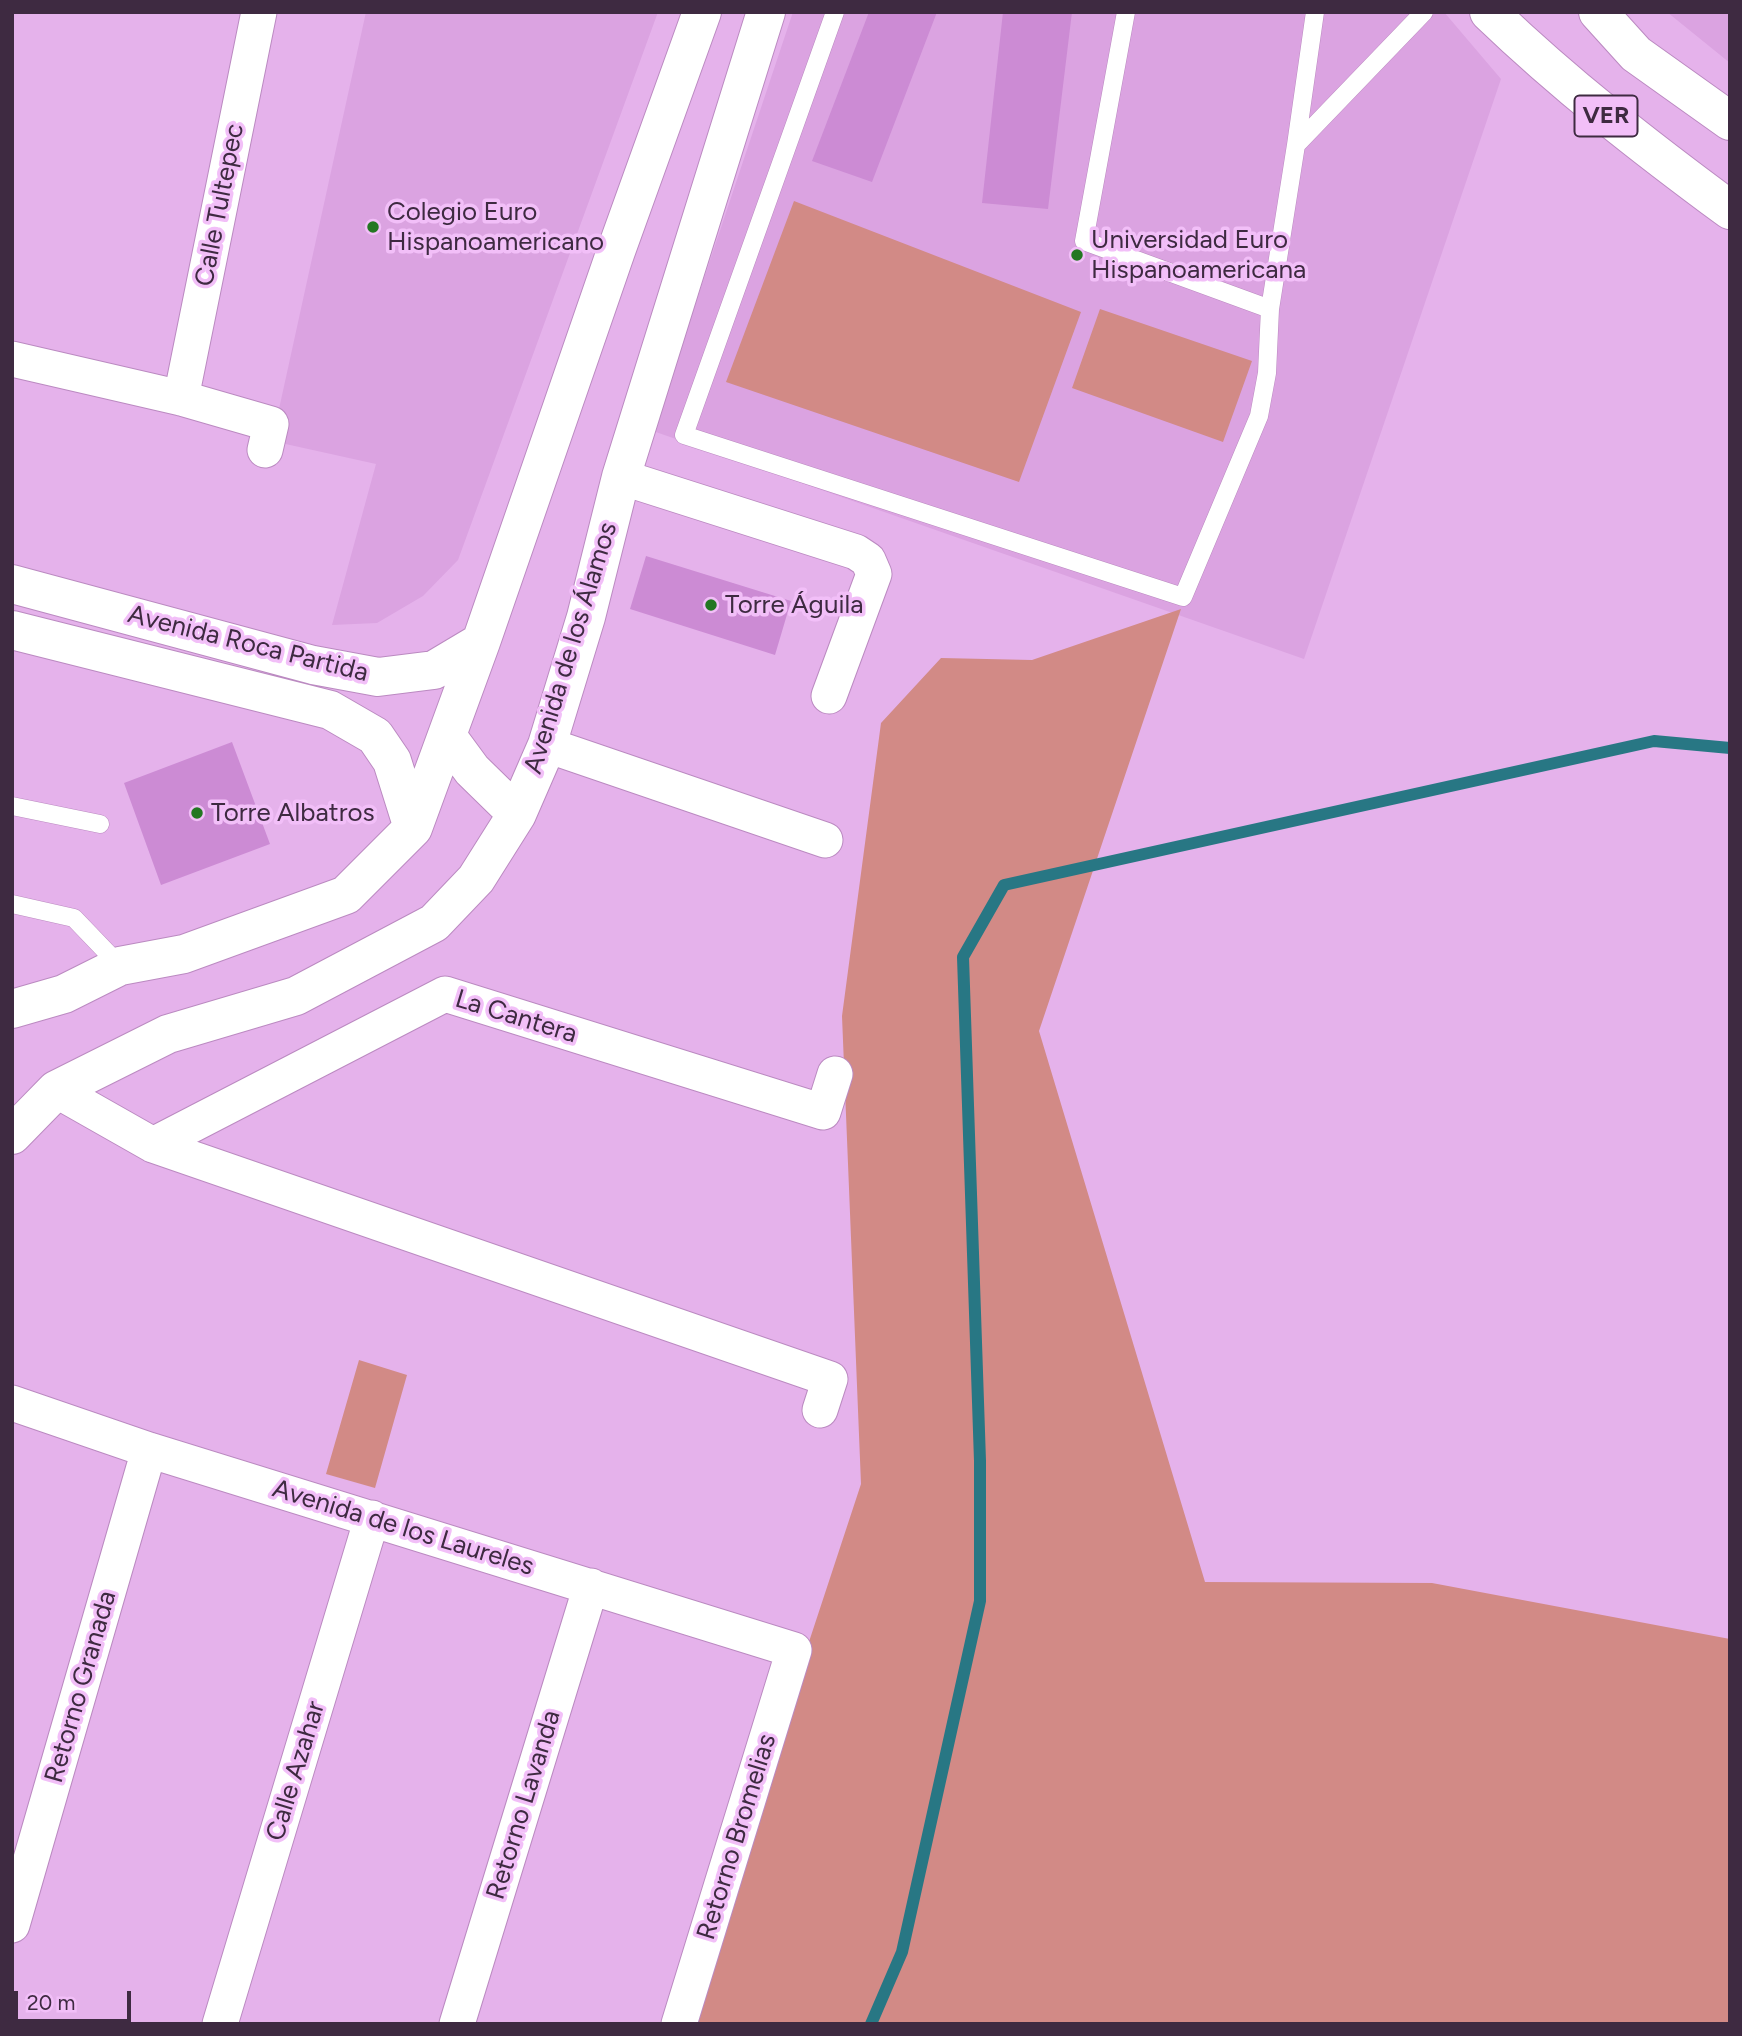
<!DOCTYPE html>
<html>
<head>
<meta charset="utf-8">
<style>
	body { margin:0 }
	#map { position:relative; width:1742px; height:2036px; overflow:hidden; background:#e5b2eb; font-family:Figtree,sans-serif }
	canvas { display:block }
	.frame { position:absolute; inset:0; border:14px solid #3e2a41; pointer-events:none }
	.scale { position:absolute; left:14px; top:1991px; width:117px; height:32px; box-sizing:border-box; border:4px solid #3e2a41; border-top:0; padding-left:9px; font-size:21px; line-height:24px; white-space:nowrap; color:#3e2a41; -webkit-text-stroke:5px #f2bff8; paint-order:stroke }
</style>
</head>
<body>
<div id="map">
<canvas width="1742" height="2036"></canvas>
<div class="frame"></div>
<div class="scale">20 m</div>
</div>
<script>
const ctx = document.querySelector('canvas').getContext('2d');
ctx.lineJoin = 'round';
function fill(path, color) {
  ctx.fillStyle = color;
  ctx.fill(path, 'evenodd');
}
function strokePath(path, color, width, dash) {
  ctx.strokeStyle = color;
  ctx.lineWidth = width;
  ctx.lineCap = dash ? 'butt' : 'round';
  ctx.setLineDash(dash || []);
  ctx.stroke(path);
}
function drawText(font, color, halo, rows, align = 'center') {
  ctx.font = font + ' Figtree,sans-serif';
  ctx.lineWidth = 7;
  ctx.setLineDash([]);
  ctx.textBaseline = 'middle';
  ctx.strokeStyle = halo;
  ctx.fillStyle = color;
  for (const [text, x, y, turn = 0] of rows) {
    ctx.save();
    ctx.translate(x, y);
    ctx.rotate((+turn || 0) * Math.PI / 180);
    ctx.textAlign = isNaN(turn) ? turn : align;
    if (halo) ctx.strokeText(text, 0, 0);
    ctx.fillText(text, 0, 0);
    ctx.restore();
  }
}
fill(new Path2D(`
	M366,12H658L458,560L423,596L377,623L332,625L376,464L272,441Z
	M793,12H1444L1501,79L1304,659L653,431Z
	M1667,12H1730V63Z`), '#dba3e1');
fill(new Path2D(`
	M794,201L1081,312L1019,482L726,382Z
	M1100,309L1252,361L1223,442L1072,388Z
	M1181,609L1039,1031L1205,1582L1432,1583L1730,1639V2024H683L861,1484L842,1016L881,723L941,658L1032,660Z
	M359,1360L407,1375L375,1488L326,1474Z`), '#d28a86');
strokePath(new Path2D(`
	M871,2024L902,1952L980,1601V1461L963,957L1004,885L1654,741L1730,748`), '#287784', 12);
fill(new Path2D(`
	M869,12H937L872,182L812,161Z
	M1003,12H1072L1048,209L982,203Z
	M646,556L791,601L775,655L630,609Z
	M232,742L270,844L161,885L124,783Z`), '#cc8bd4');
const service = new Path2D(`
	M835,12L684,435L1183,597L1259,416L1267,373L1270,309
	M1126,12L1084,241L1270,309L1296,145L1424,12
	M1296,145L1315,12
	M12,806L100,824
	M12,904L74,918L120,966`);
const minor = new Path2D(`
	M12,359L181,398L271,424L265,450
	M181,398L259,12
	M621,477L856,552L868,560L874,574L829,696
	M547,745L825,840
	M56,1090L153,1145L830,1379L820,1410
	M153,1145L445,994L823,1112L835,1074
	M12,1403L149,1450L794,1650L679,2024
	M12,1925L149,1450
	M220,2024L372,1518
	M457,2024L591,1586`);
const tertiary = new Path2D(`
	M12,584L313,665L378,677L434,670L481,642
	M12,630L330,710L375,736L392,761L413,828
	M447,736L472,770L517,814
	M12,1009L64,994L120,966L184,954L346,895L413,828L481,642L616,251L702,12
	M12,1135L56,1090L168,1034L296,996L434,923L476,879L517,814L547,745L586,617L621,477L766,12`);
const primary = new Path2D(`
	M1489,12C1565,85 1646,148 1730,210
	M1598,12L1636,54L1730,121`);
strokePath(service, '#bb8ac1', 19);
strokePath(minor, '#bb8ac1', 37);
strokePath(tertiary, '#bb8ac1', 40);
strokePath(primary, '#bb8ac1', 40);
strokePath(service, '#fff', 18);
strokePath(minor, '#fff', 35);
strokePath(tertiary, '#fff', 38);
strokePath(primary, '#fff', 38);
for (const [x, y, r, color] of [
	[373,227,7,"#237722"],
	[1077,255,7,"#237722"],
	[711,605,7,"#237722"],
	[197,813,7,"#237722"]
]) {
  const dot = new Path2D();
  dot.arc(x, y, r, 0, 2 * Math.PI);
  ctx.fillStyle = color;
  ctx.fill(dot);
  strokePath(dot, '#f2bff8', 2.5);
}
for (const [x, y, w] of [
	[1606,116,63]
]) {
  const box = new Path2D();
  box.roundRect(x - w / 2, y - 20.5, w, 41, 5);
  ctx.fillStyle = '#f2bff8';
  ctx.fill(box);
  strokePath(box, '#3e2a41', 2);
}
drawText('bold 24px', '#3e2a41', null, [
	["VER",1606,116]
]);
drawText('26px', '#3e2a41', '#f2bff8', [
	["Calle Tultepec",220,205,-79],
	["Avenida Roca Partida",248,644,14],
	["Avenida de los Álamos",571,648,-73],
	["La Cantera",516,1017,17],
	["Avenida de los Laureles",403,1528,17],
	["Retorno Granada",81,1687,-74],
	["Calle Azahar",296,1771,-73],
	["Retorno Lavanda",524,1805,-73],
	["Retorno Bromelias",737,1837,-73]
]);
drawText('26px', '#3e2a41', '#f2bff8', [
	["Colegio Euro",387,212],
	["Hispanoamericano",387,242],
	["Universidad Euro",1091,240],
	["Hispanoamericana",1091,270],
	["Torre Águila",725,605],
	["Torre Albatros",211,813]
], 'left');
</script>
</body>
</html>
